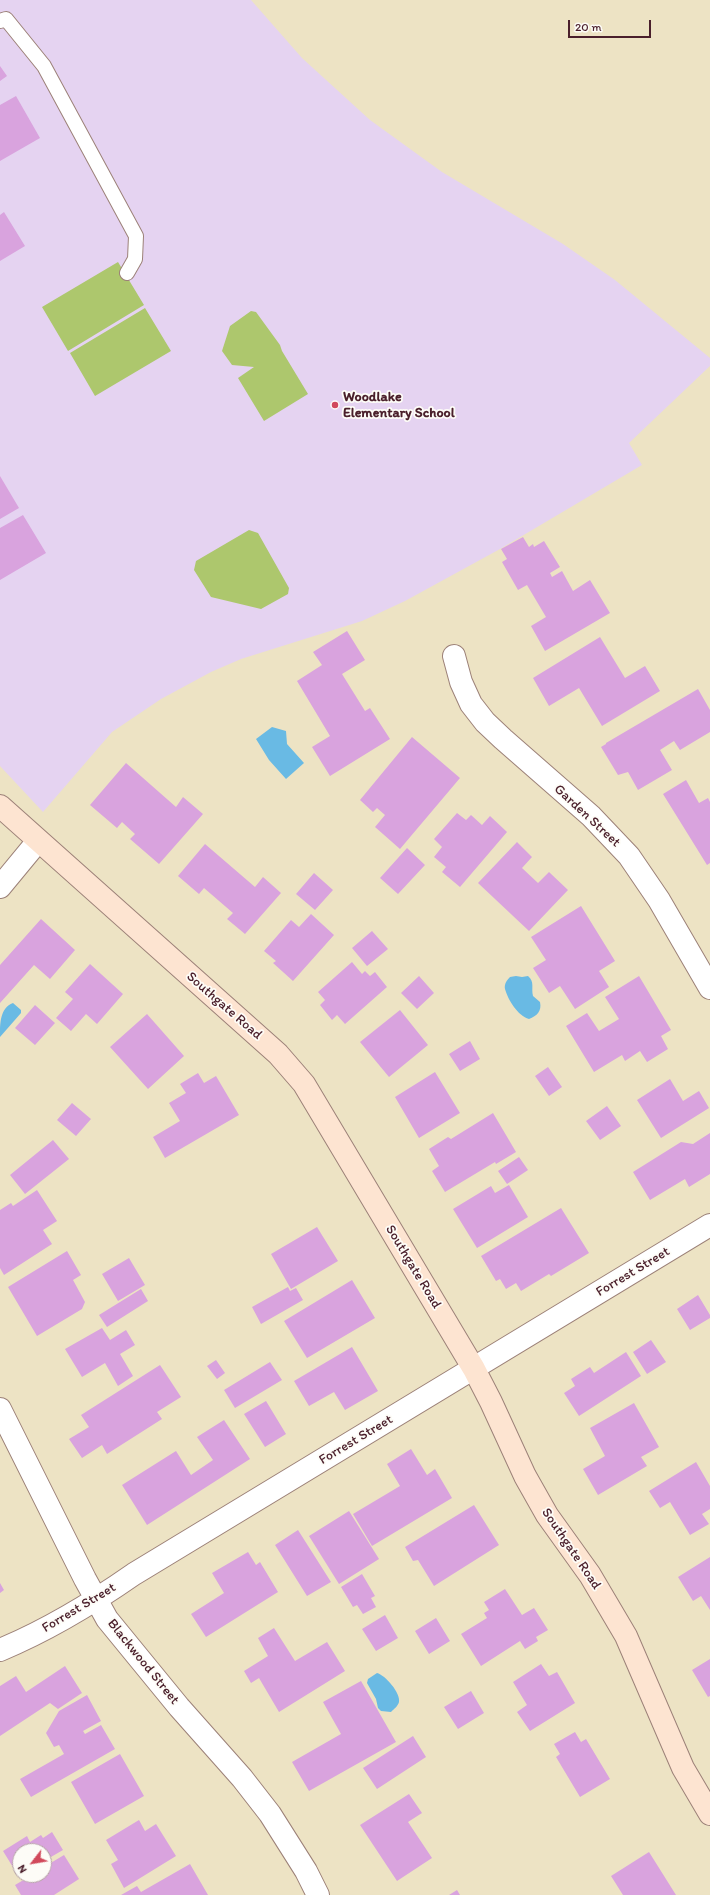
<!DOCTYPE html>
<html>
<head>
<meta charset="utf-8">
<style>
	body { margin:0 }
	#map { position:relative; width:710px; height:1895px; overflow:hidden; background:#ede3c4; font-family:Itim,sans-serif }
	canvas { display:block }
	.north { position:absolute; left:12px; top:1843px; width:40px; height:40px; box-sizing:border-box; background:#fdfcf7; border:1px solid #b5a4a5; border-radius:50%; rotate:239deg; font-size:11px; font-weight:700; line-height:16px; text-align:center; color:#4a1f2b }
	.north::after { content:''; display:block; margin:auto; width:14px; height:18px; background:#d1495b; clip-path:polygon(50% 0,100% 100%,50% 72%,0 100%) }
	.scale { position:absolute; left:568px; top:20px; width:83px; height:18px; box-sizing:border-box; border:2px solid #4a1f2b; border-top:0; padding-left:5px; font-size:12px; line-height:14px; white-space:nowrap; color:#4a1f2b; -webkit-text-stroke:3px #fdfcf7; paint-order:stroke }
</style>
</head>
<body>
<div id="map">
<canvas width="710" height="1895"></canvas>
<div class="north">N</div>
<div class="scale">20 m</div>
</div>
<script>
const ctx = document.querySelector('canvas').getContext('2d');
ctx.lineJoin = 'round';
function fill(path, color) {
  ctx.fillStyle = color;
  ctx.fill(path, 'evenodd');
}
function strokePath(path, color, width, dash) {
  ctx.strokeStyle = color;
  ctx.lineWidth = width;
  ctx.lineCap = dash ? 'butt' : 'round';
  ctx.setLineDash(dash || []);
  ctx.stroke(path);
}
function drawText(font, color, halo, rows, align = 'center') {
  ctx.font = font + ' Itim,sans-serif';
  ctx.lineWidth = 3.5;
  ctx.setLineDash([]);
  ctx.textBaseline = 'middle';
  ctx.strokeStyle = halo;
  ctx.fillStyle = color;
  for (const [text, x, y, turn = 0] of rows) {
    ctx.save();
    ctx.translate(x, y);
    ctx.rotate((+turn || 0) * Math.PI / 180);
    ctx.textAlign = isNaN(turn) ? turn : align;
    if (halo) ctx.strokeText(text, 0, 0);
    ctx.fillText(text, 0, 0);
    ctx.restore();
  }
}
fill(new Path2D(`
	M0,0H251L302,58L370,120L442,172L563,244L615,280L710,358V366L629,443L642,465L500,549L405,601L362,621L241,659L211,672L161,699L112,732L43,812L0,766Z`), '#e5d3f1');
fill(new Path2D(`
	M118,262L144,305L68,351L42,307Z
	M145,308L171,351L95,396L70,353Z
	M251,311L256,312L280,345L282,351L308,394L264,421L238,378L254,367L232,365L222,351L230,326Z
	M249,530L258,533L289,588L288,594L261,609L211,597L194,570L196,561Z`), '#adc76d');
fill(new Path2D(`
	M272,727L286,731L287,744L304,763L286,779L269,760L256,739Z
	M516,976L522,977L528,976C535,982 531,988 533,996L540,1002C542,1011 537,1016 529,1019C518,1016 508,1000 505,989C504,984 507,980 510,977Z
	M13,1003L21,1010V1013L0,1037C0,1023 0,1008 13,1003Z
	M377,1673C385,1675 401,1693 399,1702C398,1706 394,1709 391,1712L381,1711L378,1708L376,1699L367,1683L368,1679Z`), '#69bae4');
fill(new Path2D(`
	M0,66L7,76L0,81Z
	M16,96L40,138L0,161V105Z
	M4,212L25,246L0,261V215Z
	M0,476L19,508L0,519Z
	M23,515L46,553L0,580V528Z
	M523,537L529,547L533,544L534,547L544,541L560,567L550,573L552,577L562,571L573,591L590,580L610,613L545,651L531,626L546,617L527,585L518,590L502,562L507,559L501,549Z
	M347,631L365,660L342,674L365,711L370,708L390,739L330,776L312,747L330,736L297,681L322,665L313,652Z
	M600,637L625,678L645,666L660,691L602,726L579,688L549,706L533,678Z
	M698,689L710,710V732L680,750L674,741L660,750L672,770L638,790L628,772L618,775L601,747L606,744V743Z
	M412,737L460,778L400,849L375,827L385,815L377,808L373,812L360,800Z
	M126,763L176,807L183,797L203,814L159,864L130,839L135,834L122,822L117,828L90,805Z
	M686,780L699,803L708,798L710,802V863L707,865L663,794Z
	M457,813L466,820L471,815L482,825L490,816L507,832L460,887L442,872L446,867L434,857L442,847L434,839Z
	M517,842L532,857L522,868L538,883L549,872L568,890L529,931L478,883Z
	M205,844L255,887L263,877L281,893L245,934L227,919L233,913L204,888L199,894L178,876Z
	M407,848L425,865L398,894L380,878Z
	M314,873L333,890L315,910L296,894Z
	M581,906L615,961L599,971L609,987L575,1009L560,986L549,993L533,968L546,960L531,937Z
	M311,914L334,935L293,981L273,963L276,961L264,951L291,920L299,927Z
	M41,919L75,950L50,979L34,965L0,1003V965Z
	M372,931L388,949L367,966L352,948Z
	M352,962L362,974L365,971L370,976L375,972L387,987L345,1024L337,1015L332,1020L320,1005L325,1000L318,992Z
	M90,964L123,994L97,1024L86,1014L71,1031L56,1018L73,999L65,992Z
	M419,976L434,993L417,1009L401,993Z
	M639,976L671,1030L661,1036L668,1049L647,1062L640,1051L625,1061L622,1055L594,1072L566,1026L587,1013L599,1031L619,1019L605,997Z
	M35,1005L55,1023L35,1045L15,1028Z
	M400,1010L428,1045L389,1077L360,1042Z
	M147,1014L184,1056L148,1089L110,1047Z
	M470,1041L480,1059L460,1071L449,1054Z
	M548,1067L562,1087L549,1096L535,1076Z
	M435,1072L460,1113L419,1138L395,1097Z
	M198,1073L204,1083L216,1076L239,1115L165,1158L153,1137L180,1121L169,1103L186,1093L180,1084Z
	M670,1079L683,1101L699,1091L709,1108L661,1138L637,1100Z
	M72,1103L91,1119L76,1136L57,1120Z
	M607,1106L621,1126L600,1140L586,1121Z
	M493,1113L516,1152L496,1164L495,1162L445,1192L432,1171L439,1166L429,1149L448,1137L451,1139Z
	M710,1133V1174L689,1187L685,1179L650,1200L633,1172L681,1142L693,1144Z
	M53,1140L69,1159L25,1194L10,1175Z
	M519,1157L528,1170L507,1184L498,1171Z
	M509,1185L528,1217L477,1248L453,1209L491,1186L495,1193Z
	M37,1190L57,1221L43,1230L52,1244L4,1275L0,1268V1210L11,1203L13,1206Z
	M561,1208L589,1253L551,1276L549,1274L521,1291L516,1283L506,1289L500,1279L496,1281L481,1256Z
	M317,1227L338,1261L291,1289L271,1254Z
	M67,1251L81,1275L73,1280L85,1302L82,1309L37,1336L8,1287Z
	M129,1258L145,1285L118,1301L102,1274Z
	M352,1280L375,1318L307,1358L284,1321Z
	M288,1287L290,1291L296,1288L303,1300L261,1324L252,1307Z
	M141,1289L148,1301L107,1327L99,1315Z
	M698,1295L710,1315V1318L690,1330L677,1309Z
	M102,1328L110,1340L126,1330L135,1345L120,1354L133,1376L118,1386L105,1363L82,1377L65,1349Z
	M651,1340L666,1362L647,1374L633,1352Z
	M352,1347L378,1391L345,1410L334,1392L309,1406L294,1381Z
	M626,1352L641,1376L579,1416L564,1393L575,1386L571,1379L590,1367L594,1373Z
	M216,1360L225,1373L217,1379L207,1366Z
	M270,1362L282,1380L235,1408L224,1390Z
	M160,1365L181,1397L157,1412L162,1419L107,1454L102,1445L82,1458L69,1439L89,1427L81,1415Z
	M266,1401L286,1434L265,1447L244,1414Z
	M634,1403L659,1447L641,1457L647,1466L598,1495L583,1469L605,1456L590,1428Z
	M224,1420L250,1459L147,1525L122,1485L176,1451L191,1475L213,1460L197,1437Z
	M411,1449L427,1475L435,1469L452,1498L372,1546L353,1514L400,1486L387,1464Z
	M696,1462L710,1486V1509L702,1514L709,1524L690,1535L670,1502L660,1508L649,1491Z
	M474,1505L499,1545L434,1586L418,1560L413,1561L405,1547Z
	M349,1511L379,1559L339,1584L309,1536Z
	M298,1530L331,1582L307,1596L275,1545Z
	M248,1552L256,1565L260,1562L278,1592L206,1637L191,1614L224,1593L212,1573Z
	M710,1557V1610L701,1596L693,1601L678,1577Z
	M362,1574L375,1596L371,1598L376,1607L363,1614L357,1605L353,1607L341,1587Z
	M0,1583L4,1590L0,1593Z
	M505,1589L522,1615L534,1608L548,1630L536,1637L538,1641L525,1649L520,1641L481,1666L461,1634L487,1618L484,1613L489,1610L484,1602Z
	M385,1615L398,1638L376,1651L362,1629Z
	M436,1618L450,1641L429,1654L415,1631Z
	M274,1628L295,1661L327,1642L345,1671L279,1712L259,1678L251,1683L244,1671L268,1656L258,1638Z
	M710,1659V1696L708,1697L692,1670Z
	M541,1664L549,1676L557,1672L575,1703L530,1731L517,1712L527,1705L513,1682Z
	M65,1666L82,1693L58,1709L50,1703L0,1736V1686L16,1676L26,1692Z
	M361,1681L396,1742L309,1791L292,1762L341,1734L323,1702Z
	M471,1691L484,1713L458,1729L444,1707Z
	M87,1695L101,1721L83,1731L85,1734L101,1725L115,1749L31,1797L20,1779L64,1754L59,1745L54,1747L46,1733L59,1711Z
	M575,1732L581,1742L586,1739L610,1779L580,1797L556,1757L560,1754L554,1744Z
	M413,1736L426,1757L377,1789L363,1768Z
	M120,1754L144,1796L95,1824L71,1782Z
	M409,1794L422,1813L408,1822L432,1858L397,1881L360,1825Z
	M139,1820L145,1831L156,1824L176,1856L124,1888L111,1864L118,1860L106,1840Z
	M52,1832L63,1850L44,1861V1851H20L19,1877L3,1851L27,1836L30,1842L41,1835L43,1838Z
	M649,1852L676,1895H623L611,1876Z
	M64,1855L79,1879L54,1895H21L15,1885L32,1875H44V1867Z
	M190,1864L208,1895H121L137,1886L141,1892Z
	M457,1890L460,1895H449Z`), '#d9a3de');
const lane = new Path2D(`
	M0,21L6,19L44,66L136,236L135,259L127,273`);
const street = new Path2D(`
	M454,656L461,682L471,704L485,722L503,739L591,816L629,856L659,900L710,988
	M0,887L38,841
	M0,1409L85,1579L107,1619L179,1707L242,1778L270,1814L306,1871L318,1895
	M0,1650C48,1630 91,1604 134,1574L710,1225`);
const secondary = new Path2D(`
	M0,806L278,1054L304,1084L474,1369L491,1402L525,1476L547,1515L590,1575L626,1636L683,1768L710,1814`);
strokePath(lane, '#9c8178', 16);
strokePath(street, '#9c8178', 24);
strokePath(secondary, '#9c8178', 24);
strokePath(lane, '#fff', 14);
strokePath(street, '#fff', 22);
strokePath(secondary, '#fde4d1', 22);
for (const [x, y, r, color] of [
	[335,405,4,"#d1495b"]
]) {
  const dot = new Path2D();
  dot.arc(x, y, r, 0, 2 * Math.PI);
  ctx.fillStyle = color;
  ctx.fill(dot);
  strokePath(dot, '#fdfcf7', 1.5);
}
drawText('bold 14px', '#4a1f2b', '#fdfcf7', [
	["Woodlake",343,397],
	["Elementary School",343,413]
], 'left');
drawText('14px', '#4a1f2b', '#fdfcf7', [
	["Garden Street",587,816,43],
	["Southgate Road",224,1006,41],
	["Southgate Road",413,1267,59],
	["Forrest Street",633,1272,-31],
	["Forrest Street",356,1440,-31],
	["Southgate Road",571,1549,56],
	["Forrest Street",79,1608,-31],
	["Blackwood Street",143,1662,51]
]);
</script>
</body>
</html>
